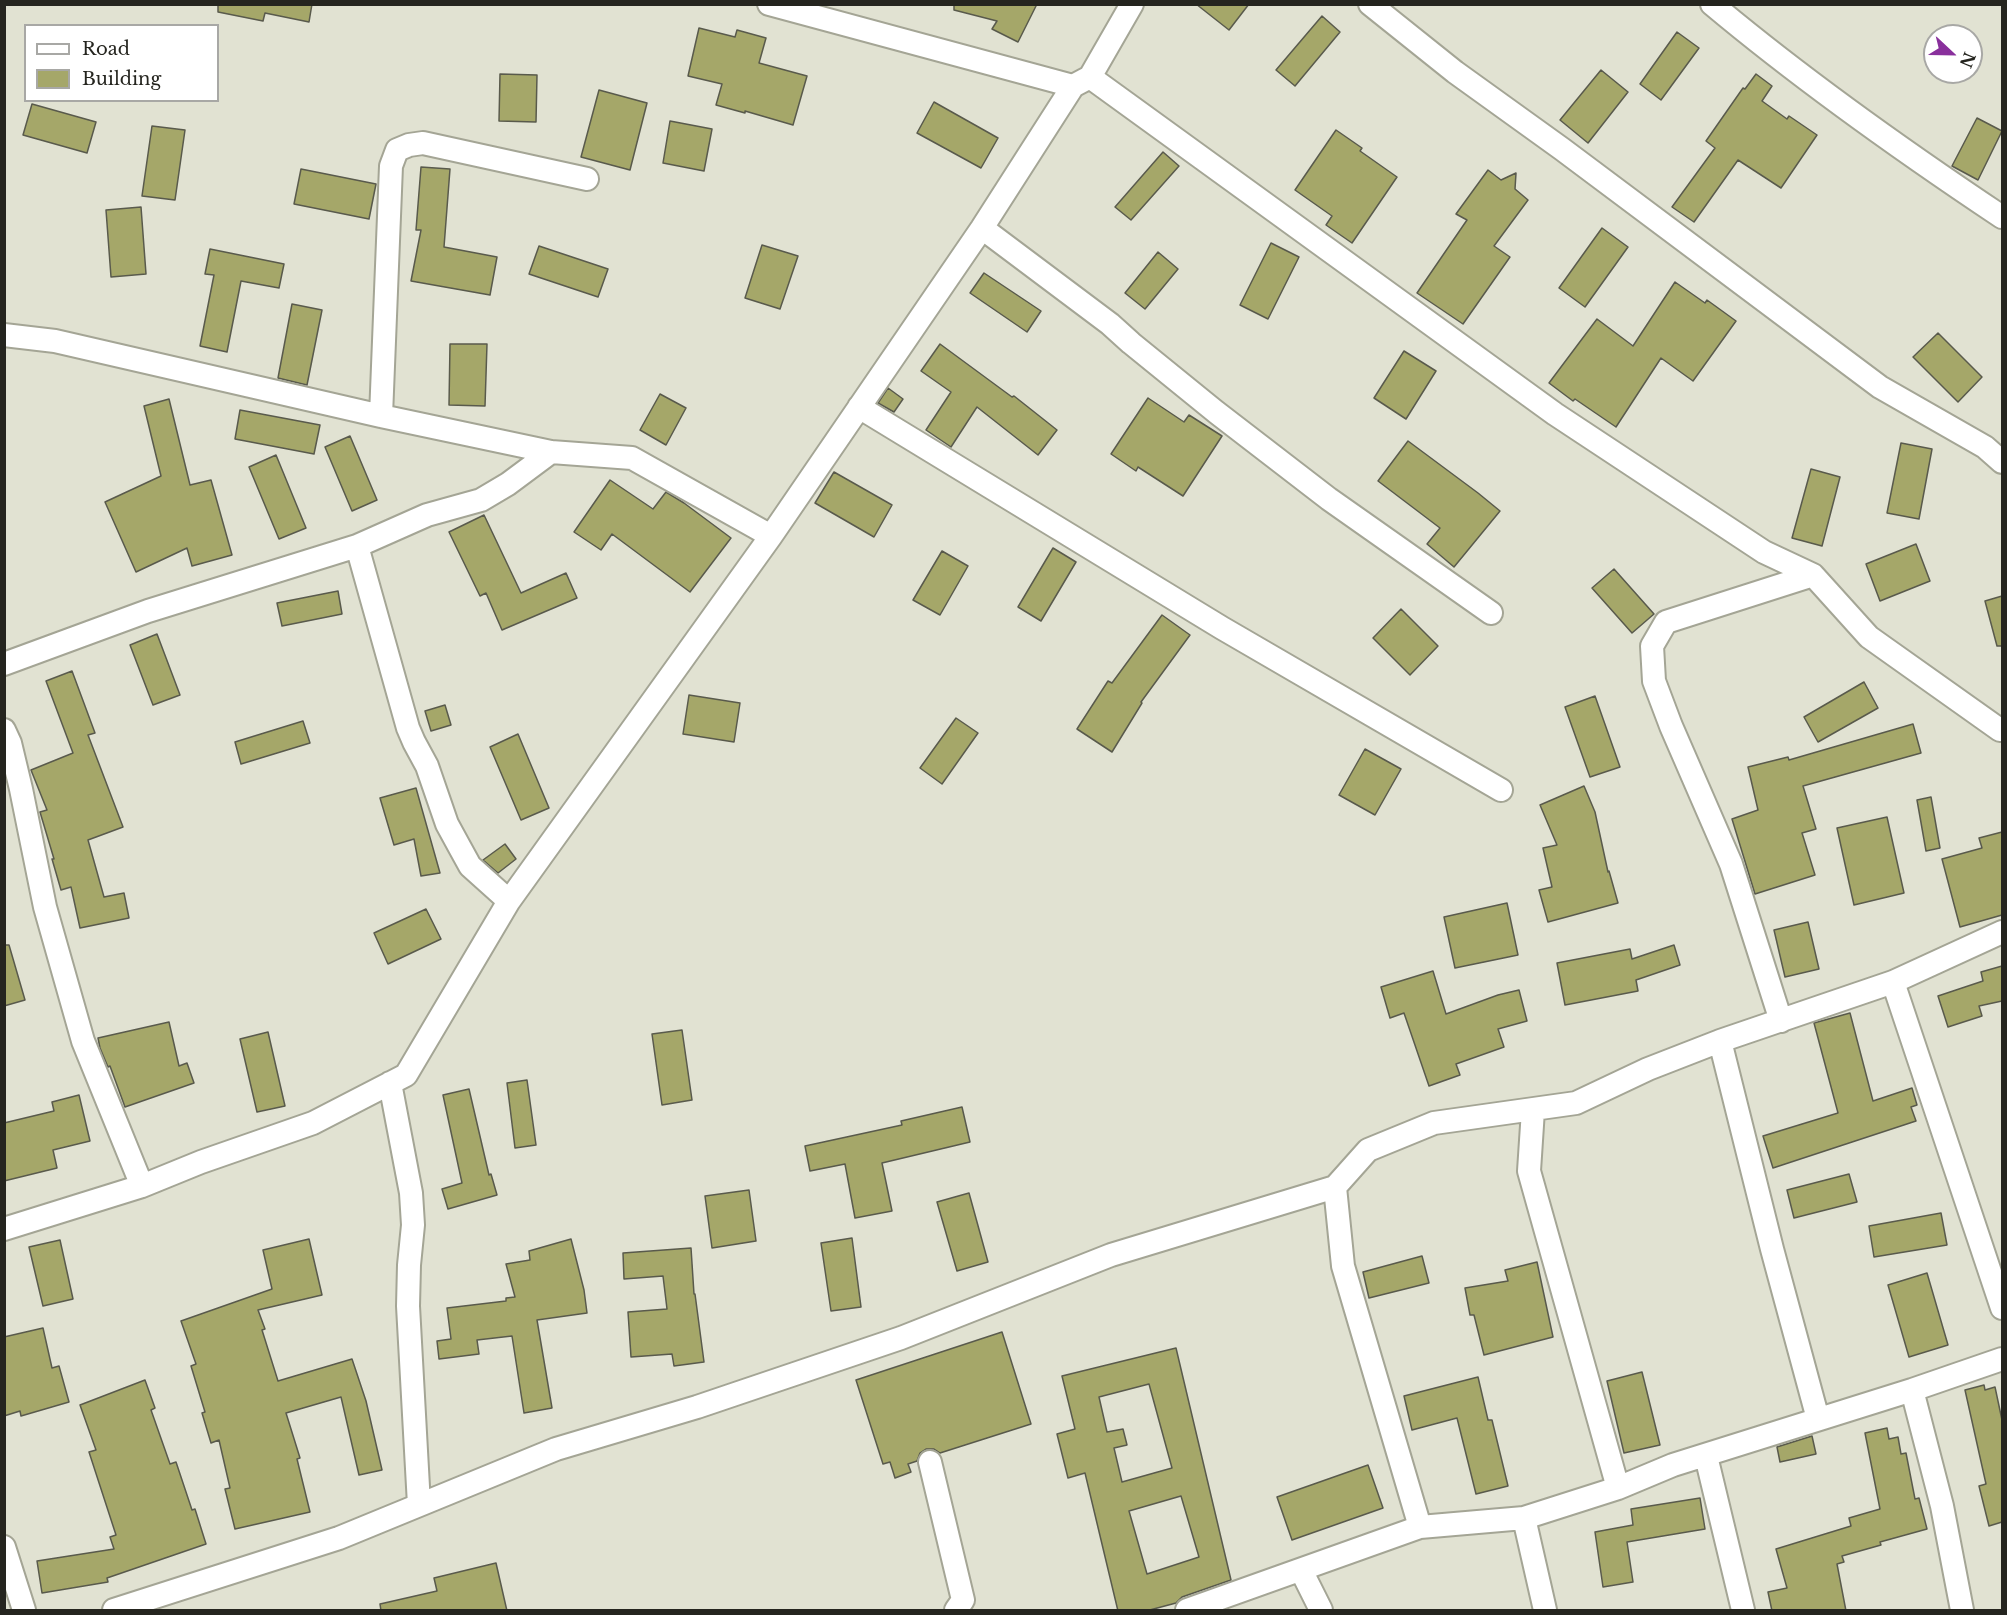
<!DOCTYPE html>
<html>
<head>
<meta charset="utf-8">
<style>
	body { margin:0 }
	#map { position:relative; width:2007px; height:1615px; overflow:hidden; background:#e1e2d2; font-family:"Libre Baskerville",serif }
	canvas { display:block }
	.frame { position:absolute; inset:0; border:6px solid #25251f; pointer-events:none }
	.legend { position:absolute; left:24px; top:24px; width:195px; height:78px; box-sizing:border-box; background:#fff; border:2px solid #a8a8a5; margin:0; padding:8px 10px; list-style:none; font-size:18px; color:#25251f }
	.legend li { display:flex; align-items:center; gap:12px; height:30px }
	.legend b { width:30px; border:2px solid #a8a8a5 }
	.north { position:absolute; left:1923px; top:24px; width:60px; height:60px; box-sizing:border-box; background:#fff; border:2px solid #a8a8a5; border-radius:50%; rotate:112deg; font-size:16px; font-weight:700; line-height:24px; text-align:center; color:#25251f }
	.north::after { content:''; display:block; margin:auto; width:21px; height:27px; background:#89309c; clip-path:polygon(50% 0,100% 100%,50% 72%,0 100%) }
</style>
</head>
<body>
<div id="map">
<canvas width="2007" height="1615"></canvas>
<div class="frame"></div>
<ul class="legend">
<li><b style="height:8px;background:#fff"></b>Road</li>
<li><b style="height:16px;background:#a5a769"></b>Building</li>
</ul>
<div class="north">N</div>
</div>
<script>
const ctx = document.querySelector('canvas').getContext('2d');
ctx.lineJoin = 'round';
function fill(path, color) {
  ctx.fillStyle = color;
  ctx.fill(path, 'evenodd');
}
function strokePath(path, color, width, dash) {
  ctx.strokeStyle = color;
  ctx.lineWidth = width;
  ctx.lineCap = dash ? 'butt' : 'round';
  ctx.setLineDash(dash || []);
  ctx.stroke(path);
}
const building = new Path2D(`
	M218,4H312L309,22L265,13L263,21L218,12Z
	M954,4H1037L1018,42L992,29L997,21L954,10Z
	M1196,4H1249L1229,30Z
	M1322,16L1340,32L1295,86L1276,70Z
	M699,28L735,37L737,30L766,38L759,63L807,76L793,125L745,111V113L716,105L722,84L688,76Z
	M1677,32L1699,48L1661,100L1640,84Z
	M1601,70L1628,92L1588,143L1560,120Z
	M500,74L537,75L536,122L499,121Z
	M1756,74L1772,86L1762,101L1787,119L1789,116L1817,135L1781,188L1738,160L1694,222L1672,207L1715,148L1706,141L1743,88L1745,89Z
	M599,90L647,103L630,170L581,157Z
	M934,102L998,138L981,168L917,133Z
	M32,104L96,122L87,153L23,135Z
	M1977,118L2002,131L1978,180L1952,166Z
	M670,121L712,129L704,171L663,163Z
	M152,126L185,130L175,200L142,196Z
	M1336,130L1362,148L1360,151L1397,177L1352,243L1326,225L1332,216L1295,190Z
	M1163,152L1179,166L1131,220L1115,207Z
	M421,167L450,169L444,247L497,257L490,295L411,281L421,230H416Z
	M301,169L376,184L369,219L294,204Z
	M1488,170L1501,180L1516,173L1515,189L1528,200L1494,246L1510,257L1463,324L1417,293L1467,220L1456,214Z
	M141,207L146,274L111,277L106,210Z
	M1602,228L1628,247L1585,307L1559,288Z
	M1271,243L1299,257L1268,319L1240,305Z
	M762,245L798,256L780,309L745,298Z
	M539,246L608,269L598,297L529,274Z
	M210,249L284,264L279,288L241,281L227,352L200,346L214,275L205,274Z
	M1158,252L1178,269L1145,309L1125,293Z
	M984,273L1041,311L1027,332L970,293Z
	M1675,282L1705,303L1707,300L1736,321L1693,381L1661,358L1616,427L1575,399L1573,401L1549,383L1597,319L1633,346Z
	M292,304L322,310L307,385L278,378Z
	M1938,333L1982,377L1958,402L1913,357Z
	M450,344H487L485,406L449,405Z
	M940,344L1012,397L1014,396L1057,430L1038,455L977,407L951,447L926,430L951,392L921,371Z
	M1404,351L1436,371L1406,419L1374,398Z
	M888,388L903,399L894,412L878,403Z
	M660,394L686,408L666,445L640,430Z
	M1148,398L1184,422L1189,415L1222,436L1183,496L1138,467L1136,471L1111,454Z
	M169,399L190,485L211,480L232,555L192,566L187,548L136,572L105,502L161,476L144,406Z
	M240,410L320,425L314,454L235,439Z
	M350,436L377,500L352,511L325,447Z
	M1408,441L1478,493L1500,511L1454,567L1427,544L1440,528L1378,481Z
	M1901,443L1932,449L1919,519L1887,513Z
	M276,455L306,528L279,539L249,467Z
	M1811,469L1840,477L1822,546L1792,538Z
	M834,472L892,505L874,537L815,503Z
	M610,480L653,509L666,492L684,503L731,538L690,592L612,534L601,550L574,532Z
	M484,515L521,593L566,573L577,598L502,630L486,593L480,596L449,532Z
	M1916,544L1930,581L1880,601L1866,564Z
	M1053,548L1076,562L1041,621L1018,607Z
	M942,551L968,566L940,615L913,600Z
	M1614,569L1654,614L1632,633L1592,588Z
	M338,591L342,614L282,626L277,603Z
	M2002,596V646H1997L1985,601Z
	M1401,609L1438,646L1410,675L1373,638Z
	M1162,615L1190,635L1141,702L1142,703L1112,752L1077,729L1108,681L1112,683Z
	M157,634L180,695L153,705L130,645Z
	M72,671L95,733L88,735L123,827L88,840L104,897L124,893L129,918L80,928L71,887L61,890L52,859H54L40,812L47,810L31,770L73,753L46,681Z
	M1864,682L1878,708L1818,742L1804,717Z
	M689,695L740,703L734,742L683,734Z
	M1595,696L1620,767L1590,777L1565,707Z
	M445,705L451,725L431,731L425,711Z
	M956,718L978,733L942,784L920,768Z
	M303,721L310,743L241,764L235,742Z
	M1913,724L1921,753L1803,786L1816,829L1802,833L1815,875L1755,894L1732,819L1758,810L1748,767L1788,757L1789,760Z
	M518,734L549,808L521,820L490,747Z
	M1365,749L1401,769L1375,815L1339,795Z
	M1584,786L1595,812L1608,872L1609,871L1618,903L1548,922L1539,890L1552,887L1543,848L1557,845L1540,805Z
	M416,788L440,873L421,876L414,839L394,845L380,798Z
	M1931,797L1940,848L1926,851L1917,800Z
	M1887,817L1904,893L1854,905L1837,828Z
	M2002,832V915L1960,927L1942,859L1982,848L1979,838Z
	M505,844L516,859L498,873L483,860Z
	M1507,903L1518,955L1455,968L1444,917Z
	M426,909L441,939L388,964L374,933Z
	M1808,922L1819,969L1785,977L1774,930Z
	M4,945H9L25,1000L4,1006Z
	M1674,945L1680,965L1636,980L1638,991L1565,1005L1557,963L1630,949L1632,959Z
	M2002,966V1001L1979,1006L1982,1016L1948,1027L1938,996L1983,981L1981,972Z
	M1433,971L1446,1014L1498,995L1519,990L1527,1021L1498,1029L1504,1047L1456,1064L1460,1075L1429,1086L1404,1013L1390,1018L1381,987Z
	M1850,1013L1873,1101L1912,1088L1917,1105L1911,1107L1916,1121L1773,1168L1763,1136L1838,1113L1814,1023Z
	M169,1022L179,1066L187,1063L194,1083L125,1107L110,1066L108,1067L100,1048L98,1038Z
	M682,1030L692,1100L662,1105L652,1034Z
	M268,1032L285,1106L257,1112L240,1039Z
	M527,1080L536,1145L515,1148L507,1083Z
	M469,1089L489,1175L491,1174L497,1195L448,1209L442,1189L462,1183L443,1095Z
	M79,1095L90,1141L53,1150L57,1168L4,1181V1123L54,1111L52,1102Z
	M962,1107L970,1142L882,1163L892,1211L855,1218L845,1164L810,1171L805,1146L902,1125L901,1121Z
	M1849,1174L1857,1202L1794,1218L1787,1190Z
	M749,1190L756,1241L712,1248L705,1196Z
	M969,1193L988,1262L957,1271L937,1202Z
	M1941,1213L1947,1245L1874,1257L1869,1226Z
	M852,1238L861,1307L831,1311L821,1243Z
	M309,1239L322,1295L258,1310L265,1329L262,1330L278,1381L352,1359L366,1401L382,1470L359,1475L341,1397L286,1413L300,1458L297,1459L310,1512L235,1529L225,1489L230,1488L219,1440L211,1443L202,1413L205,1412L191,1366L196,1364L181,1321L272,1289L263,1250Z
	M571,1239L584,1290L587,1313L537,1320L552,1408L524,1413L512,1336L477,1340L479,1354L439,1359L437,1341L451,1339L447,1308L506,1301V1298L515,1297L506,1264L530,1260L529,1251Z
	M60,1240L73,1299L43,1306L29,1247Z
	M691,1248L694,1294H695L704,1362L674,1366L672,1354L631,1357L628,1312L667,1309L663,1276L624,1279L623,1253Z
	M1422,1256L1429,1283L1369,1298L1363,1272Z
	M1537,1262L1553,1337L1484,1355L1474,1315H1470L1465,1288L1508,1281L1505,1270Z
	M1927,1273L1948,1345L1909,1357L1888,1285Z
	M43,1328L52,1368L59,1366L69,1402L21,1416L20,1411L4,1416V1337Z
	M1002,1332L1031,1424L940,1453L934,1449H926L920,1453L917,1461L908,1464L911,1472L895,1478L890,1462L883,1464L856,1380Z
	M1176,1348L1231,1580L1182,1597L1176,1603L1146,1611H1118L1085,1473L1068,1478L1057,1434L1075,1429L1062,1376ZM1149,1384L1172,1468L1122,1482L1114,1448L1127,1445L1123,1429L1107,1432L1099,1397ZM1181,1496L1199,1557L1147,1574L1129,1511Z
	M1642,1372L1660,1445L1624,1453L1607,1381Z
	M1478,1377L1488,1420H1492L1508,1486L1476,1494L1457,1418L1412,1430L1404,1396Z
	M145,1380L155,1408L151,1410L170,1464L176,1462L192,1510L195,1509L206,1544L107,1578L108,1582L42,1593L37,1561L114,1549L110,1537L116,1535L89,1452L96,1450L80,1405Z
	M1984,1385L1985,1390L1995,1387L2002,1420V1522L1989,1526L1979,1486L1986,1484L1965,1390Z
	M1887,1428L1889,1439L1898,1437L1901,1454L1906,1453L1915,1499L1919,1498L1927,1529L1880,1542L1881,1545L1842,1556L1844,1562L1837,1564L1846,1611H1772L1768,1592L1787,1588L1776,1549L1851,1526L1849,1518L1880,1509L1865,1433Z
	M1812,1436L1816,1454L1780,1462L1777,1447Z
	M1368,1465L1383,1508L1292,1540L1277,1497Z
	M1700,1498L1705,1529L1627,1542L1633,1582L1603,1587L1595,1532L1633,1525L1631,1509Z
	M496,1563L507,1611H381L380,1604L437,1591L434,1578Z`);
fill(building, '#a5a769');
strokePath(building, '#595a4c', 1.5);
const minor = new Path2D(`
	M769,4L1073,86
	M1370,4L1455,72L1562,149L1880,387L1985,447L2002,462
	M1712,4C1804,81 1903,151 2002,217
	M1090,77L1555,414L1764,552L1813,575L1869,637L2000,730
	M982,228L1110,324L1131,343L1216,412L1329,499L1491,613
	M4,335L55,341L381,416L551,452L632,458L771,536
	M859,407L1222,628L1501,790
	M381,416L391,166L397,150L409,145L423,143L587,179
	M357,546L408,728L414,742L427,766L447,824L459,846L470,866L509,901
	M4,664L148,611L357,546L427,515L481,500L508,484L551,452
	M4,730L10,743L21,789L45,907L83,1041L142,1186
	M1893,982L2002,1308
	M1781,1021L1731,864L1671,726L1654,681L1652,646L1666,622L1813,575
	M1720,1041L1772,1249L1818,1419
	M390,1083L411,1193L413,1225L409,1265L408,1306L419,1505
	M1533,1110L1529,1171L1618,1488
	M4,1229L142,1186L201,1162L313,1123L406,1075L509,901L771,536L982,228L1073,86L1090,77L1132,4
	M1912,1390L1942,1506L1962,1610
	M1706,1456L1743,1610
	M930,1462L963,1600L956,1610
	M1524,1518L1545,1610
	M1420,1527L1343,1266L1335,1187L1368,1150L1434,1123L1576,1103L1648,1069L1720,1041L1893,982L2002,932
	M4,1547L24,1610
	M1301,1570L1321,1610
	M114,1610L339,1538L556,1449L697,1407L901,1338L1111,1255L1335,1187
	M1187,1610L1420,1527L1524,1518L1618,1488L1673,1465L1912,1390L2002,1359`);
strokePath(minor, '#a4a595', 26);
strokePath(minor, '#fff', 22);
</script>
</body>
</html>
